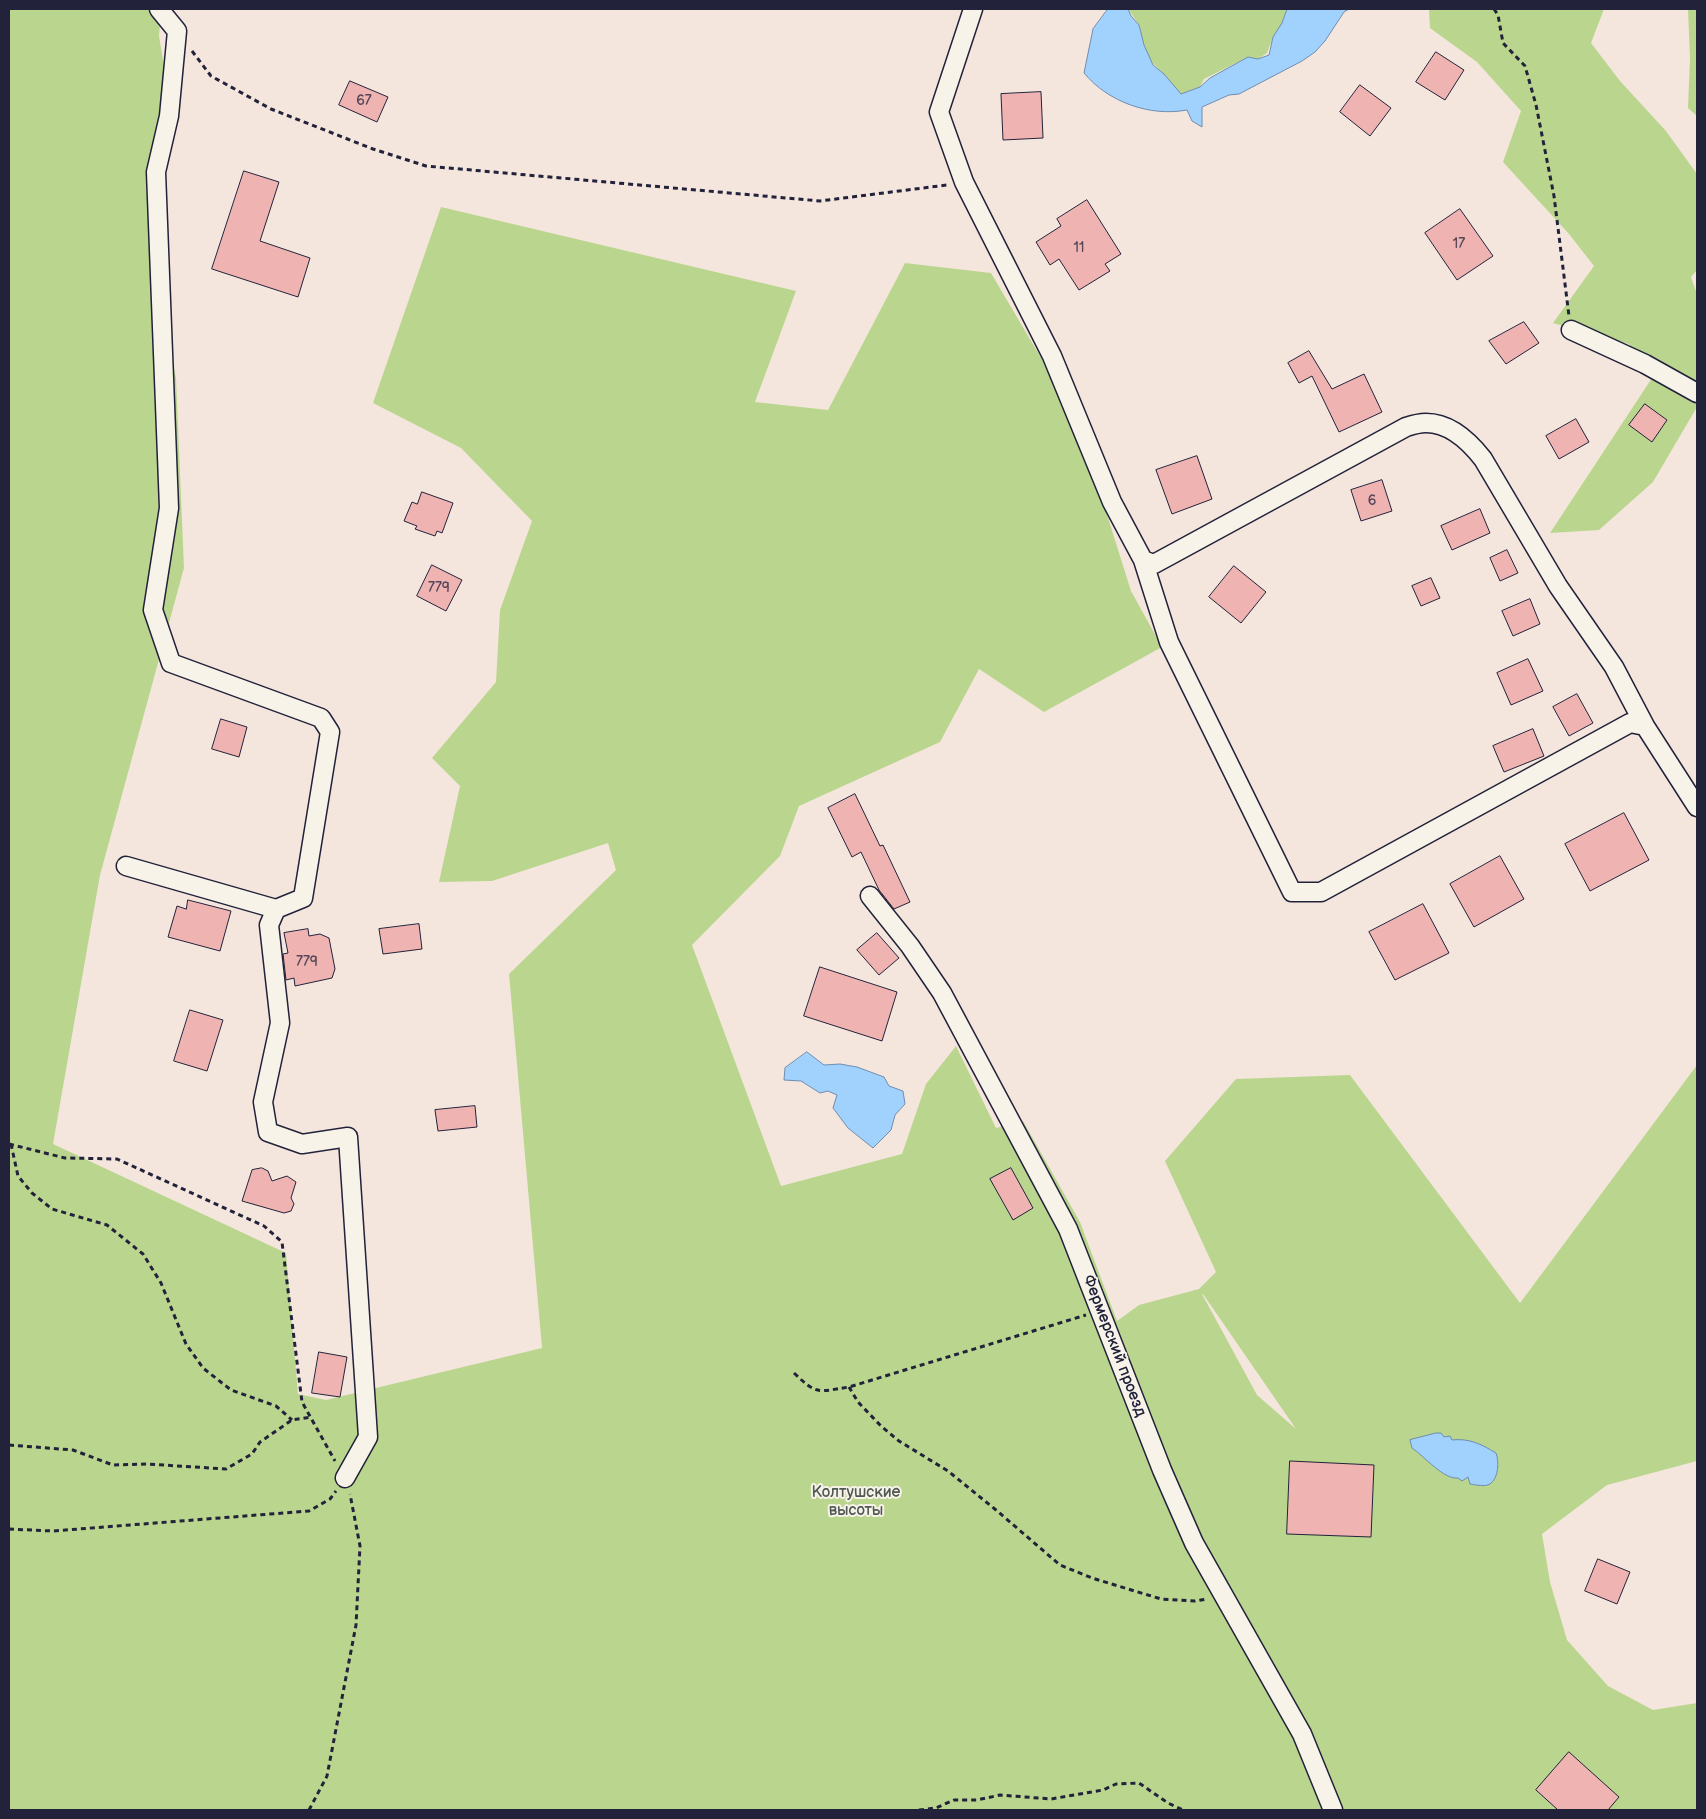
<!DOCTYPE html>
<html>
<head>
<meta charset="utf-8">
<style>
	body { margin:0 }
	#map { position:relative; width:1706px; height:1819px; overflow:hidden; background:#f5e6dd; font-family:"Balsamiq Sans",sans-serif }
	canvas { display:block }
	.frame { position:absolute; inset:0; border:10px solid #22223b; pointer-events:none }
</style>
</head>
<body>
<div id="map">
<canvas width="1706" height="1819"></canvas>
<div class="frame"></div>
</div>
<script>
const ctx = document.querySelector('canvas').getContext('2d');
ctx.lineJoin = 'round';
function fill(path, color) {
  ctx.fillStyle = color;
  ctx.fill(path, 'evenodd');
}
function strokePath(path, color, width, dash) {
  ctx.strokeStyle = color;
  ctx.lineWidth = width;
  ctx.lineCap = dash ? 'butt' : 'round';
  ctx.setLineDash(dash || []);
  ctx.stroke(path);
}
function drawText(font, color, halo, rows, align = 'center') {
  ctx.font = font + ' "Balsamiq Sans",sans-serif';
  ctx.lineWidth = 4;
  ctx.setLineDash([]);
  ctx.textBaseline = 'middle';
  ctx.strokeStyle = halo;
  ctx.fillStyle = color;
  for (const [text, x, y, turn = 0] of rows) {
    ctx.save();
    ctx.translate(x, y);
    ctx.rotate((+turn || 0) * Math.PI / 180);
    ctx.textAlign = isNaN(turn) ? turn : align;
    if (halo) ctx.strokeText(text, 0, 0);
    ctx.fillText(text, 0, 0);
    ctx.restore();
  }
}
fill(new Path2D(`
	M9,9H152L160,24L159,36L168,90L154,272L176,378L184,568L100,875L53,1144L286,1253L298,1394L326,1400L542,1348L509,974L616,870L608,843L492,881L439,882L460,786L432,758L496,682L500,610L532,521L461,448L373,403L441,207L796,291L755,402L828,410L905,263L991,273L1077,419L1131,591L1162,647L1044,712L979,669L940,742L799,806L780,856L692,945L781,1186L902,1154L926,1084L956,1046L996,1128L1023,1121L1080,1222L1117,1321L1139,1305L1199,1289L1216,1272L1165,1161L1236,1079L1350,1075L1520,1303L1697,1065V1461L1607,1485L1542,1534L1550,1582L1567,1640L1608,1686L1653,1710L1697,1703V1810H9ZM1202,1294H1203L1296,1429L1257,1395Z
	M1128,9H1287L1282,23L1273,37L1267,53L1258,59L1248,57L1204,79L1200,87L1181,94L1174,90L1171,82L1151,61L1144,45L1139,25Z
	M1429,9H1604L1591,43L1620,81L1666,131L1697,174V270L1691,277L1697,294V407L1653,482L1599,530L1550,533L1652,378L1629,344L1553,323L1594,266L1569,234L1503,162L1521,111L1477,62L1430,28Z
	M1688,9H1697V116L1688,108L1690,58Z`), '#bad68e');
const water = new Path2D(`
	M1108,9H1128L1131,16L1139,25L1144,45L1153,65L1164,74L1181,94L1200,87L1210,78L1248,57L1258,59L1269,55L1273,37L1282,23L1287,9H1349L1344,12L1325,41L1315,52L1302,61L1239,94L1229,95L1202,107V127L1192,121L1187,110C1150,117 1108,102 1084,73L1093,29Z
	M807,1052L824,1065L840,1064L857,1067L884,1077L889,1086L903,1091L905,1104L895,1115L891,1130L873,1148L848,1128L833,1108L837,1095L828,1091L820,1093L801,1081L784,1080L785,1068Z
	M1436,1433H1441L1444,1437L1450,1436L1452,1440C1469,1438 1481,1444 1496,1453C1499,1461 1499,1478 1490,1484C1485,1487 1476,1485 1470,1484L1468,1477L1462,1481L1458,1478C1444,1480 1424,1456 1412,1448L1410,1440Z`);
fill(water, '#a1d2fe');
strokePath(water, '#6e8cb0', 1);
const building = new Path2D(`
	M1436,52L1464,70L1445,100L1416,82Z
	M350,81L388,97L377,122L339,105Z
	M1360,85L1391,108L1370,136L1340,112Z
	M1041,92L1043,138L1003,140L1001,94Z
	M244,171L279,182L260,241L310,258L298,297L212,269Z
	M1087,200L1121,254L1105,264L1110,271L1079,290L1059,259L1050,265L1036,242L1061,226L1057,219Z
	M1460,209L1493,256L1457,280L1425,233Z
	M1524,322L1539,343L1506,364L1489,341Z
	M1309,351L1332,389L1364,374L1382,412L1339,432L1312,376L1299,383L1288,363Z
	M1645,404L1667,420L1652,442L1629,425Z
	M1576,419L1589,442L1559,459L1546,436Z
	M1197,456L1212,499L1172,514L1156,470Z
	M1382,480L1392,511L1361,521L1351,490Z
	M422,492L453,503L442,533L437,531L435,536L415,529L417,526L404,521L412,502L417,504Z
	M1480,509L1490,533L1452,550L1441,526Z
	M1507,550L1518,573L1500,581L1490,558Z
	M432,565L462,580L446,611L417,596Z
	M1234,566L1266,592L1241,623L1209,597Z
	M1431,578L1440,598L1421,606L1412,586Z
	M1530,599L1540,624L1513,636L1502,611Z
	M1528,659L1543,691L1511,705L1497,673Z
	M1577,694L1593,723L1569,736L1553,707Z
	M221,719L247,727L239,757L212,749Z
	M1533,729L1544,756L1504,772L1493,746Z
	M855,794L880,846L883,845L910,902L894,909L879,890L861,852L852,857L828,808Z
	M1624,813L1649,860L1590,891L1565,844Z
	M1500,856L1524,899L1474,927L1450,884Z
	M188,900L231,911L220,951L168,937L177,906L186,909Z
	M1423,904L1449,953L1395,980L1369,932Z
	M419,924L422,949L383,954L379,929Z
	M308,929L309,936L320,934L329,938L335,969L332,978L295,986L294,978L286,980L283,954L288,953L284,933Z
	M877,933L899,958L879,975L857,950Z
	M820,967L897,992L882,1041L804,1016Z
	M190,1010L223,1020L207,1071L174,1061Z
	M475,1106L477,1127L438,1131L435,1110Z
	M262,1168L268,1171L272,1181L287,1176L296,1182L291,1198L294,1204L291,1211L284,1213L242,1201L252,1170Z
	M1011,1168L1033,1208L1013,1220L990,1179Z
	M319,1352L347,1357L340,1397L312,1393Z
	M1290,1461L1374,1465L1371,1537L1287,1534Z
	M1598,1559L1630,1572L1617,1604L1585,1591Z
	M1569,1752L1619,1797L1608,1810H1558L1536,1790Z`);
fill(building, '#efb4b2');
strokePath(building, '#22223b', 1);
const minor = new Path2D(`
	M159,9L177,31L169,116L156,172L169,508L153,610L171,663L321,718L330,732L303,898L276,909L269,925L280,1023L263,1102L268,1132L302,1144L348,1137L368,1437L345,1478
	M973,9L939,112L964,182L1052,356L1112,502L1143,560L1154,564L1406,427C1412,425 1420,423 1426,423C1450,423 1469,441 1483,459L1558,586L1614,667L1645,726L1697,807
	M1571,330L1645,364L1697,393
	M1143,560L1169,642L1292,892H1321L1630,723L1645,726
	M126,866L276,909
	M870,896L910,946L942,993L1068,1229L1162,1470L1194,1543L1302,1734L1333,1810`);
strokePath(minor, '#22223b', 21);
strokePath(new Path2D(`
	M1494,9L1498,15L1503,43L1525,66L1536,105L1554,196L1569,316
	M192,51L211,76L271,109L373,149L426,166L820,201L947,185
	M9,1144L65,1158L117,1159L264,1226L282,1242L302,1402L335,1461
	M11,1144L18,1176L32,1193L52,1209L107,1225L143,1254L161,1283L186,1344L203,1368L231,1390L276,1406L292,1420
	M794,1373C817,1395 817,1392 849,1387L1086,1315
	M849,1387L858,1402L881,1426L899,1441L948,1471L996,1510L1060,1565L1092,1578L1161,1599L1195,1601L1207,1599
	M9,1445L73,1450L113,1465L147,1464L226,1469L252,1454L260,1442L292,1420L311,1417
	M9,1529L53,1531L309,1511L330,1499L336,1491
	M309,1810L327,1776L356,1625L360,1546L350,1494
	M919,1810L936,1808L954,1800H977L1000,1795L1051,1799L1103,1790L1116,1784L1139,1783L1168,1803L1183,1810`), '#22223b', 3, [5, 4]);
strokePath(minor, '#f7f3e8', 18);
drawText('14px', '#554659', null, [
	["67",364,101],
	["17",1459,244],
	["11",1079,248],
	["6",1372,501],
	["779",439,588],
	["779",307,962]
]);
drawText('16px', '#22223b', '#f7f3e8', [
	["Фермерский проезд",1114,1346,69]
]);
drawText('16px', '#505854', '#f7f3e8', [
	["Колтушские",856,1493],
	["высоты",856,1511]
]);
</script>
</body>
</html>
